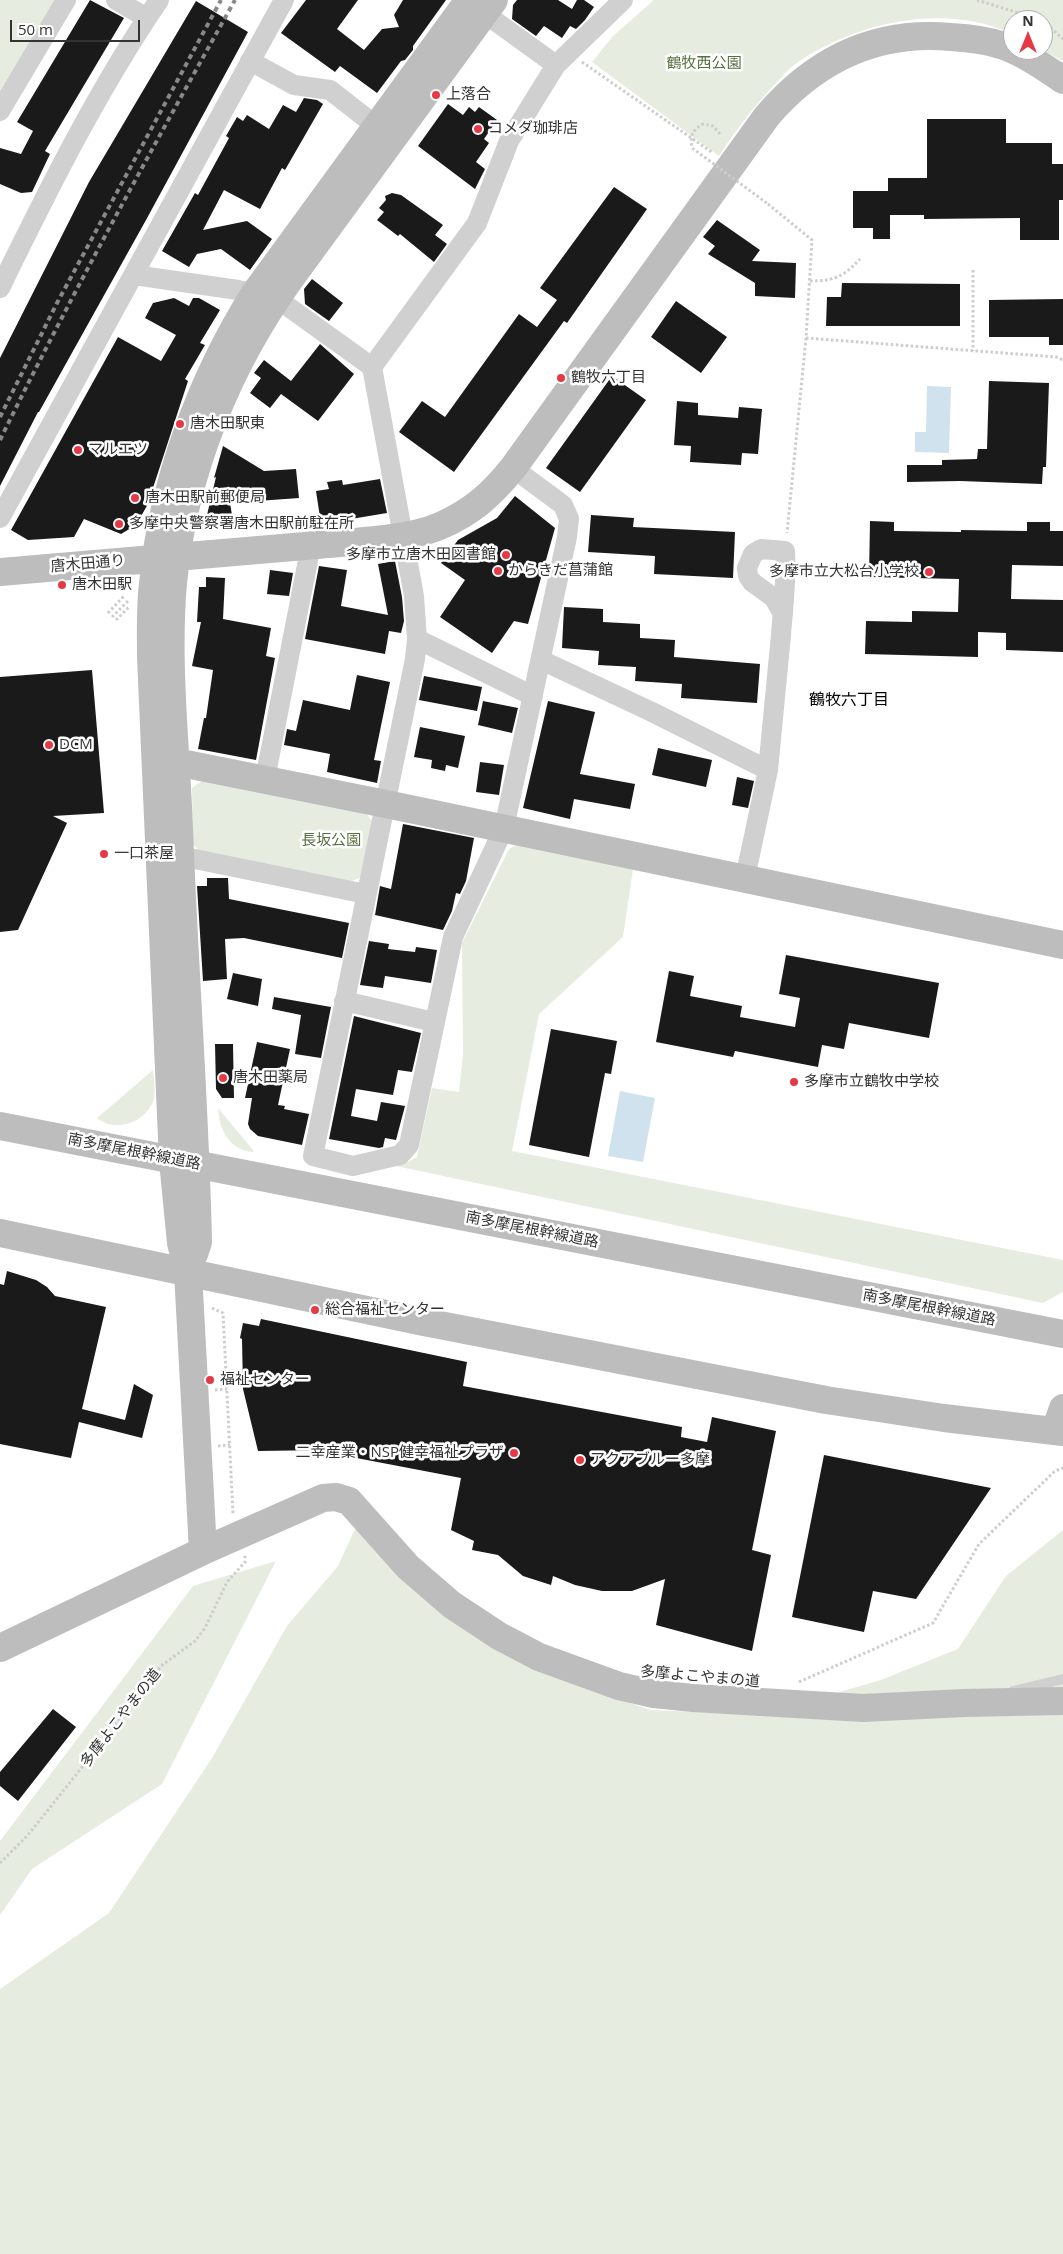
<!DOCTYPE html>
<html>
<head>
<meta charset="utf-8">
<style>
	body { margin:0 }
	#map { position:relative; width:1063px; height:2254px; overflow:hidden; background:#fff; font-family:"Open Sans",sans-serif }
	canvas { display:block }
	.north { position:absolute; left:1003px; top:10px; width:50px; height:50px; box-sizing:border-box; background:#fff; border:1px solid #adadad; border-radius:50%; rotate:0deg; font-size:14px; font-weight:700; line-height:20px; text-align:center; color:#333 }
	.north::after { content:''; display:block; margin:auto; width:18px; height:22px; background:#e63946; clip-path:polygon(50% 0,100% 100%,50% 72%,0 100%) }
	.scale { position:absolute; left:10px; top:20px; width:130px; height:22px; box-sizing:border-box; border:2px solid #333; border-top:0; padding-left:6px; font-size:15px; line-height:18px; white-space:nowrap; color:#333; -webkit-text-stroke:4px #fff; paint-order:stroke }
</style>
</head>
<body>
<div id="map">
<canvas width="1063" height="2254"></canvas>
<div class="north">N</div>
<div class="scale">50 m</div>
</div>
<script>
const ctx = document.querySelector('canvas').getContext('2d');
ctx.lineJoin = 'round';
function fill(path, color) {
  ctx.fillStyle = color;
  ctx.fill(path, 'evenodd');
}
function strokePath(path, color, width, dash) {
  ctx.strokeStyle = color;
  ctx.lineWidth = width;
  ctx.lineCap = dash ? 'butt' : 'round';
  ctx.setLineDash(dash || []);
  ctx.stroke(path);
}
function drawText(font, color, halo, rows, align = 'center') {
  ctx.font = font + ' "Open Sans","Noto Sans JP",sans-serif';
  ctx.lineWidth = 5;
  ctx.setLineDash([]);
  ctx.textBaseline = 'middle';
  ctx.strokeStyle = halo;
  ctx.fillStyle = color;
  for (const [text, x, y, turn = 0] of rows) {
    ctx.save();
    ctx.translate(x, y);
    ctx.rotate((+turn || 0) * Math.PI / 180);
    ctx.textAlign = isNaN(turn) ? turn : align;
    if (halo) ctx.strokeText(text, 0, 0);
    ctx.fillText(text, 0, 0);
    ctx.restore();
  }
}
fill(new Path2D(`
	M0,0H55L0,94Z
	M654,0H1063V61L1042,50L1043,20H1013V34C944,2 854,22 794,65C788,69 783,76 778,81C754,106 738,127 719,156L592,62L613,36Z
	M203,780L365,811L373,823L361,877L350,882L201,852L193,845L192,788Z
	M520,843L633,869L623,937L539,1014L512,1151L1063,1260V1292L1043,1303L396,1166L408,1162L417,1157L432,1088L459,1092L463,1054L462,943L509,849Z
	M153,1070C154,1080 156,1092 153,1101C145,1123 115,1133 97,1118Z
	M218,1108L253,1150V1152C229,1150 219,1129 218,1108Z
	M356,1527L528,1667L650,1710L761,1715L881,1680L958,1649L1006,1576L1063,1530V2254H0V1989L109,1913L212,1758L287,1626L338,1566Z
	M276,1561L162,1784L32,1869L0,1915V1841L193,1586Z`), '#e6ecdf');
fill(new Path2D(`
	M927,386L951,387L949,453L915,452V432H926Z
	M620,1091L655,1098L643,1162L608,1156Z`), '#cfe2ee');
fill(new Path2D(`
	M90,0L124,18L45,151L50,154L32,192L21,193L0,184V148L21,154L33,131L17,122Z
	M306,0H358L337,29L364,50L382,29L399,27L394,15L403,0H446L413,46V50L405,60L401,61L377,93L340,66L335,72L281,33Z
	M517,0H558L572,9L577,0H584L594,7L585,20L576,29L570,26L562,38L544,26L536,36L512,19L513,5Z
	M196,1L248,32L146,220L39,412H38L0,486V358L89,182Z
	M304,98L317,100L323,104L285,170L282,168L260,209L224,190L203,230L247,221L272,239L250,270L221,249L197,254L189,267L162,251L195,193L198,195L229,138L226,136L237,117L243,121L247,115L269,129L283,105L296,112Z
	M448,104L463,115L469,107L475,112L479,107L497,120L484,139L489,143L476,162L485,169L475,189L418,146Z
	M927,119H1006V143H1052V164H1063V200H1059V240H1020V218L924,219V215H890V239H873V228H853V191H888V178H927Z
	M614,187L647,209L567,323L564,321L454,472L399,432L422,401L445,417L519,314L537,327L557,300L540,288Z
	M392,193L401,195L443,225L435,235L447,244L434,262L400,234L398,236L377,220L384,212L379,208L386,200L385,196Z
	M717,220L760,250L752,261L796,263L795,298L755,296V283L708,254L715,246L703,237Z
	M312,279L343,303L329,321L305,304L304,289Z
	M842,283L960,284V326H826L827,297H841Z
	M174,298L189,306L193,298H199L220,310L200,343L205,345L185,379L188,381L151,494L152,497L136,525L121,534L84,519L74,537L28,540L11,530L118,337L161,361L176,335L145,318L153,303Z
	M1063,299V345H1049V337H989V300Z
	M676,301L727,337L701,373L651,337Z
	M320,344L354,374L318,421L281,394L270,408L250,393L261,378L254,373L264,360L291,381Z
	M612,376L646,400L580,492L546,468Z
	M989,381L1049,383L1046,467H1043L1042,484L960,481L907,482V465H942V460L977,459L978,449H987Z
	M677,401L698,403V415L738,418L739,407L762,409L758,454L742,453L741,465L690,462L691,446L674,445Z
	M223,446L264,471L296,469L299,498L230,503L234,527L223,529L207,515L216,477L214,478Z
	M380,479L387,513L321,524L316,491L329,489L327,482L342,480L343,485Z
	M515,496L555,528L528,624L514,621L492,653L440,617L465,580L441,563L458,540L497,518Z
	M591,515L634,518L633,527L735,532L733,578L654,574L655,556L588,552Z
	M870,521L894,522V531L961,532V530L1027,531V522H1050V531H1063V566L1012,565L1011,599L1063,600V652L1006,650V633L978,632V657L865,654L866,621L912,622V611L958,612L959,579L869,577Z
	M395,561L402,597L404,621L401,633L389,631L385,654L305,639L319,566L347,570L341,606L388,615L378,564Z
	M270,570L293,573L289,596L267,594Z
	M206,577L225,578L223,619L271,628L266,656L275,658L256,760L198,749L204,718H206L213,670L192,666L201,622H197L199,587H206Z
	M564,607L603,609V622L640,624V638L675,640L674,657L760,664L757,703L681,698L682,684L635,681L636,667L598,665L599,651L562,648Z
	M92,670L104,813L53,816L67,823L18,930L0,932V677Z
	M357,675L390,682L374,760L381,761L377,783L327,772L330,754L284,745L287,729L296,731L303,700L350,710Z
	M424,676L482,687L477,711L419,700Z
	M483,701L518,708L512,733L478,725Z
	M548,701L595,712L580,774L635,784L630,809L574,799L570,819L523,808Z
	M420,727L465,736L458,768L446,765L445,771L431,768L432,760L414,757Z
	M658,748L712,760L706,787L652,775Z
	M480,762L504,765L499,795L476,792Z
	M737,777L754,781L748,808L732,805Z
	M403,824L474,838L466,881L460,894L456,893L452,911L443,930L375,915L380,886L391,889Z
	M207,878H228L229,899L349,923L342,958L244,938L225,939L227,979L203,981L197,886H207Z
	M369,941L389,944L388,949L415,952L416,947L437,950L431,983L385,976L383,988L360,985Z
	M786,955L939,983L929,1038L849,1023L844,1049L822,1045L818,1067L735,1051L733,1057L656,1042L669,971L694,976L690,996L742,1006L740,1017L795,1027L800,998L779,994Z
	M233,973L262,979L258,1006L227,999Z
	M274,997L331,1007L321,1058L295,1054L301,1015L272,1009Z
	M354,1016L421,1033L412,1072L398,1070L393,1095L356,1089L351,1116L377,1121L381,1102L405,1106L396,1140L385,1138L383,1147L379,1148L329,1139Z
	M551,1029L617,1041L611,1074L605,1073L589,1157L529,1145Z
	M257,1042L290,1049L278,1105L285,1106L284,1109L309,1114L302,1145L258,1136L250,1129L248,1124L252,1098H245Z
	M215,1044H233L234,1098H222L216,1089Z
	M7,1271L36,1280L47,1287L55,1296L106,1307L82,1409L125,1420L134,1384L153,1395L142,1438L79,1422L71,1458L0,1444V1284L4,1285Z
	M261,1319L467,1362L463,1386L682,1427L681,1437L707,1442L712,1417L776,1431L752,1550L771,1555L752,1651L656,1625L665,1579L632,1591H602L575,1585L553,1576L551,1585L523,1576L498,1555L472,1550L474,1541L451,1530L461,1478L346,1456L334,1457L326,1450L258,1451L243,1389L242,1339L240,1338L243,1323L259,1326Z
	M824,1455L991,1488L916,1599L873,1591L864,1632L792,1617Z
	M53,1709L76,1727L18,1801L0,1786V1772Z`), '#1a1a1a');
strokePath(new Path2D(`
	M977,0L1041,20
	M1043,21L1063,39
	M582,62L713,153
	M768,204L812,240L806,338L787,533
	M973,270V351
	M810,281C834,281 843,277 860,259
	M806,338L1056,357L1063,360
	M108,613L124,596
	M112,617L129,600
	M116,620L130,606
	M212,1308L223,1313L233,1514
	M215,1390L227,1389
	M218,1446L230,1445
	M799,1682L933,1623L979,1544L1055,1471L1063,1468
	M0,1863L28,1835L138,1697L161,1666L195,1641L205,1628L227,1582L245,1562V1555`), '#cdcdcd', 3, [2.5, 2.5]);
strokePath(new Path2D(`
	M1013,1691L1063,1679`), '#d0d0d0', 10);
strokePath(new Path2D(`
	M116,0L147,18
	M484,13L556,65
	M250,61L294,85L330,90L376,126
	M0,111L66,0
	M134,275L238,290L276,298L372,367
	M0,288C48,190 97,91 159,0
	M513,468L563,505L569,519L567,537L504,828L453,937L409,1145L400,1155L353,1166L313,1156L415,659L417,639L414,596L372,367L477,223L509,141L556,65L623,0
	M0,518L284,0
	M417,639L533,696
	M541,660L652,712L768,770
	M265,779L311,545
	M180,856L366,894
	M745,878L768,770L781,635C783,607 787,579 785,551L761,549L753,554L747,568L748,576L752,582L774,598L783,614
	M344,1001L434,1022`), '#d0d0d0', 20);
strokePath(new Path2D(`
	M0,572C102,563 204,555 305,546C344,542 405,541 440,526C472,512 491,495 513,468L767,116C815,60 876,30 951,37C969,38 987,40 1004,46C1025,54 1044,67 1063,80
	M176,762L386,804L1063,945
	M0,1126L1063,1334
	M0,1233L419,1321L826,1400L944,1418L1063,1432
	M194,1254L198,1242C195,1103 184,966 179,828C176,748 166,662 173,583C184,472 228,364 293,275L494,0
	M1055,1431L1063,1408
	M203,1551L188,1272L181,1243L173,1161L151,657C151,633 150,608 153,584C162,483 201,379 255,293L469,0
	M0,1648L203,1551L323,1498L336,1497L349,1501L408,1567L452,1605L499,1636L539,1657L619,1686L654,1694L693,1698L863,1708L964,1703L1063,1701`), '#bdbdbd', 28);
strokePath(new Path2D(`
	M0,417L57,303L221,0
	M0,440C73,291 154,145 235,0`), '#888', 4, [5, 4]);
strokePath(new Path2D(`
	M720,134L713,126L703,124C692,130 690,136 692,148L768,204`), '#cdcdcd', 3, [2.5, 2.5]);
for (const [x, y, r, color] of [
	[436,95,5,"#e63946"],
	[478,129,5,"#e63946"],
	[561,378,5,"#e63946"],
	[180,424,5,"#e63946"],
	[78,450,5,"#e63946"],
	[135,498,5,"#e63946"],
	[119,524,5,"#e63946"],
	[506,555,5,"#e63946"],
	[498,571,5,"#e63946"],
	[929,572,5,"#e63946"],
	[62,585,5,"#e63946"],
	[49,745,5,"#e63946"],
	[104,854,5,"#e63946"],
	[223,1078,5,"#e63946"],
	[794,1082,5,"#e63946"],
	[315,1310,5,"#e63946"],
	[210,1380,5,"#e63946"],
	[514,1453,5,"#e63946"],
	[580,1460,5,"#e63946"]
]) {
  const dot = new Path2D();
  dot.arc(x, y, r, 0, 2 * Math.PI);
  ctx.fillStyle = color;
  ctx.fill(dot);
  strokePath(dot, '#fff', 2);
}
drawText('15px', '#56703f', '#fff', [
	["鶴牧西公園",704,64],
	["長坂公園",331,841]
]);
drawText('15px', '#333', '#fff', [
	["上落合",446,95],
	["コメダ珈琲店",488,129],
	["鶴牧六丁目",571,378],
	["唐木田駅東",190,424],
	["マルエツ",88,450],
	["唐木田駅前郵便局",145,498],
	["多摩中央警察署唐木田駅前駐在所",129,524],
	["多摩市立唐木田図書館",496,555,"right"],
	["からきだ菖蒲館",508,571],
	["多摩市立大松台小学校",919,572,"right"],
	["唐木田駅",72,585],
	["DCM",59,745],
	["一口茶屋",114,854],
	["唐木田薬局",233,1078],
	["多摩市立鶴牧中学校",804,1082],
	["総合福祉センター",325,1310],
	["福祉センター",220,1380],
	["二幸産業・NSP健幸福祉プラザ",504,1453,"right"],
	["アクアブルー多摩",590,1460]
], 'left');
drawText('15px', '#333', '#fff', [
	["唐木田通り",88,564,-5],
	["南多摩尾根幹線道路",134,1152,11],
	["南多摩尾根幹線道路",532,1230,11],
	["南多摩尾根幹線道路",929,1308,11],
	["多摩よこやまの道",700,1677,5],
	["多摩よこやまの道",121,1718,-52]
]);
drawText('16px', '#000', '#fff', [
	["鶴牧六丁目",849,700]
]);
</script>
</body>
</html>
